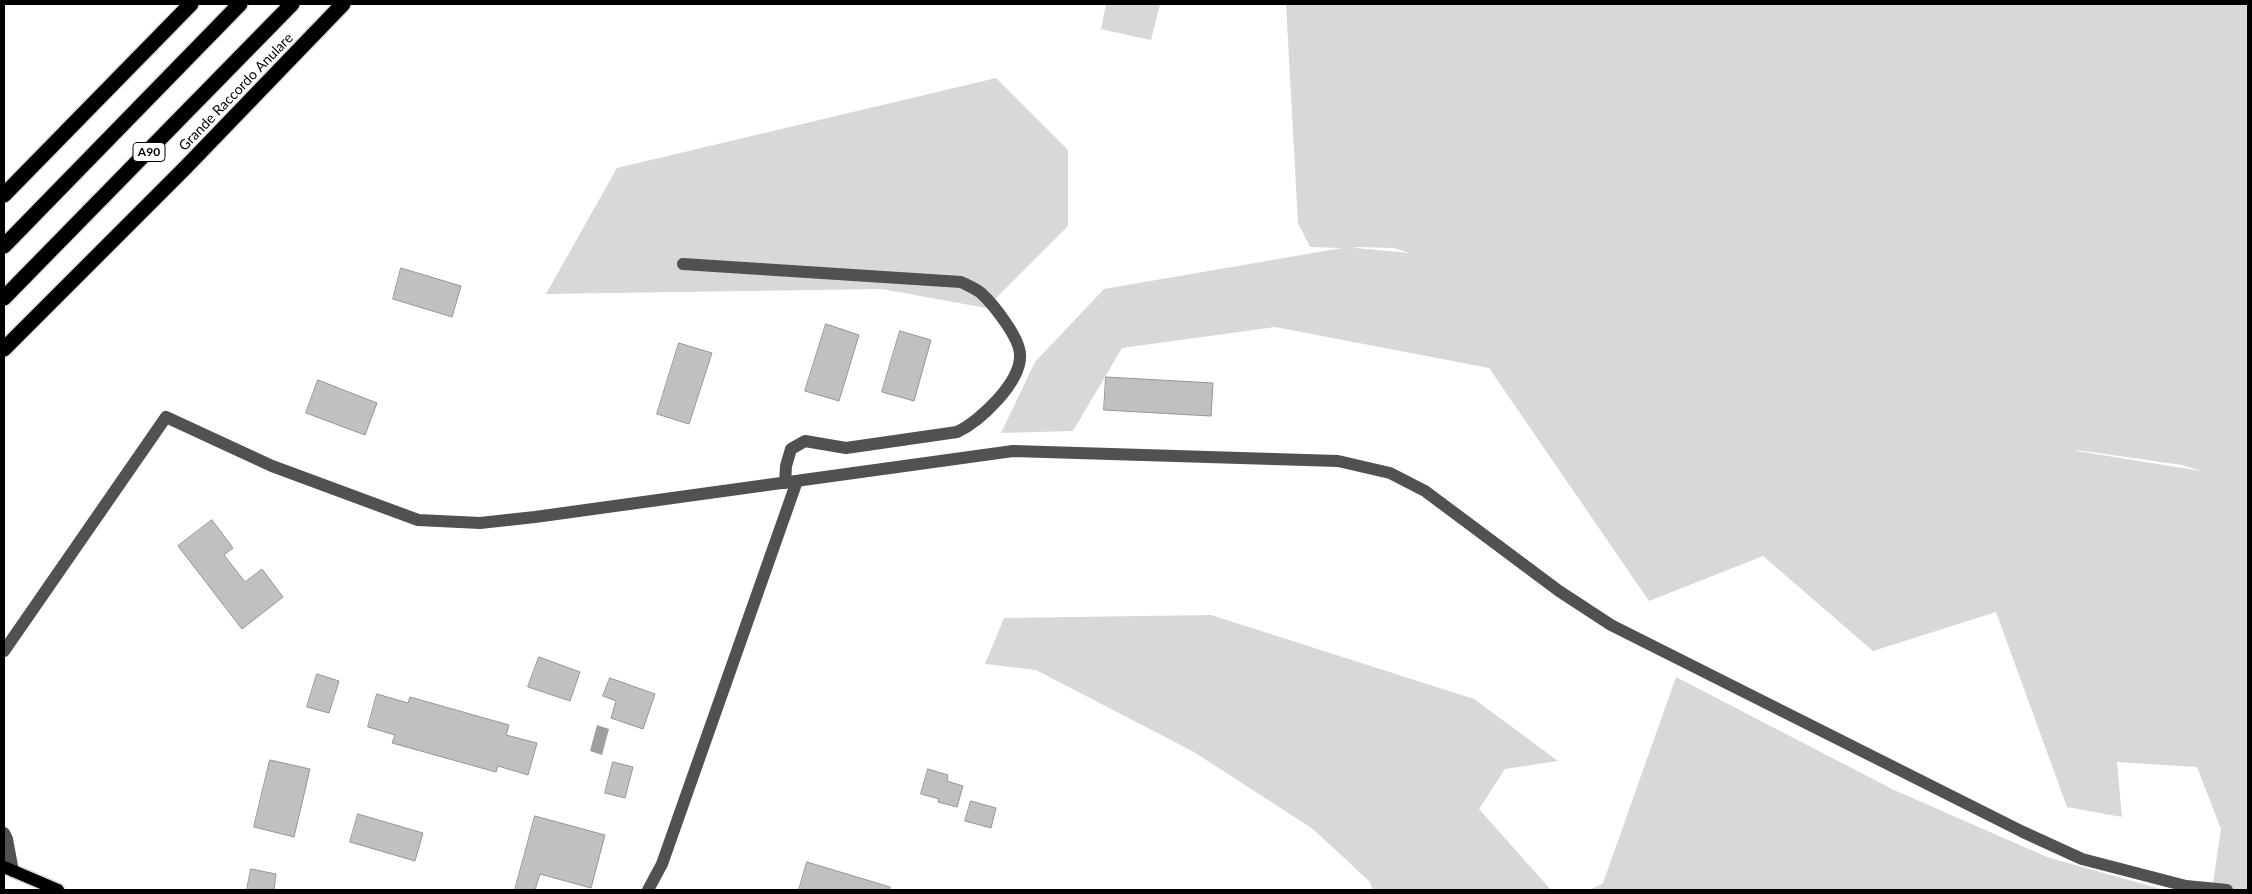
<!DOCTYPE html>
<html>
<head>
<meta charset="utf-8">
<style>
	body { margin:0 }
	#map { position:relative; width:2252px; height:894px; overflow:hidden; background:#fff; font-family:Lato,sans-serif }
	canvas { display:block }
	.frame { position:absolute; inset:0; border:5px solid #000; pointer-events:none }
</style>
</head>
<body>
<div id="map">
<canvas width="2252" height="894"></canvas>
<div class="frame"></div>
</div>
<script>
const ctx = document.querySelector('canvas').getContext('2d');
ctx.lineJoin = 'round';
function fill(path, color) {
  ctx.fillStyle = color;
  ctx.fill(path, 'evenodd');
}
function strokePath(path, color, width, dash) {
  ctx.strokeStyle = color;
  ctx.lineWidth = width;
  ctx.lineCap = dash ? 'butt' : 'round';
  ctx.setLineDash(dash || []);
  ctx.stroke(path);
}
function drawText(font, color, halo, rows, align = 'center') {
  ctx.font = font + ' Lato,sans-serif';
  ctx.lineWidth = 5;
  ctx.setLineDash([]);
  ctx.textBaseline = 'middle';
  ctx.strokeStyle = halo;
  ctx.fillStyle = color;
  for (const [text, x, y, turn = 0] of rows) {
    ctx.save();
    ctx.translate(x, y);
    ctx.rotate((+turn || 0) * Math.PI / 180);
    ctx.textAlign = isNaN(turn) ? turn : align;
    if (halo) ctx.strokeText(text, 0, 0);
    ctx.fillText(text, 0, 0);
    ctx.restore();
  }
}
fill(new Path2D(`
	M1106,4H1160L1151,40L1101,29Z
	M1286,4H2248V890H2220L2213,883L2221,829L2197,767L2117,762L2122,817L2067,807L1996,612L1873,651L1763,556L1649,601L1489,368L1275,327L1122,348L1073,431L1001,433L1035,362L1104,289L1342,248L1310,247L1298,223ZM1355,247L1394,248L1409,253L1355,248ZM2077,450L2182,465L2201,471L2077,451Z
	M996,78L1068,150V226L986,308L882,289L546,294L617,168Z
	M1211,615L1474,699L1558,761L1505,769L1479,809L1551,890H1373L1369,881L1313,829L1194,752L1036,670L985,664L1004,618Z
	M1676,677L1894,790L2047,857L2164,890H1590L1603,883Z`), '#d8d8d8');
fill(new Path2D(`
	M597,725L609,729L602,755L590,751Z`), '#9f9f9f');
const building = new Path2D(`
	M401,268L461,286L452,317L393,299Z
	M826,324L859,335L839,401L805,391Z
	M900,331L931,340L914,401L882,392Z
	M679,343L712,353L689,424L657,414Z
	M1106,377L1213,383L1211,416L1104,410Z
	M318,380L377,403L365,435L306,413Z
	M212,520L233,548L224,555L245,582L262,569L283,597L242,629L178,546Z
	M539,657L580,672L570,701L528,687Z
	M317,674L339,681L329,713L307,707Z
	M610,678L655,694L643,729L611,718L616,701L603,696Z
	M377,694L408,703L410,697L509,725L506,735L537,743L528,775L498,766L496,772L392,743L395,735L368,727Z
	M270,760L310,769L294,837L254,827Z
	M613,762L633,767L625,798L605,793Z
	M928,769L948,775L947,781L963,786L957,807L938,802L939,799L921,794Z
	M971,801L996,808L991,828L965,821Z
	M358,814L423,833L415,861L350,842Z
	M535,816L605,835L591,888L540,874L535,890H515Z
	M807,862L890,887V890H799Z
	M251,869L276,874L274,890H247Z`);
fill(building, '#c0c0c0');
strokePath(building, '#959595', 1);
const major = new Path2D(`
	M4,867L58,890`);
const highway = new Path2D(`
	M4,195L191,4
	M4,246L240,4
	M4,298L292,4
	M4,349L186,167L343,4`);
strokePath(major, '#dbdbdb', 15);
strokePath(highway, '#dbdbdb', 18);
strokePath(new Path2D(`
	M683,264L961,282C967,285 975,288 981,293C994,305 1019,337 1020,354C1022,382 980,421 957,432L846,448L805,441L791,449L786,466L785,483
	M4,651L166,417L272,466L418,520L480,523L535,517L1013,451L1338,461L1390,473L1425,491L1559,591L1611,625L2023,832L2082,859L2186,886L2227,890
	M4,833L7,839L13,871
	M648,890L662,864L797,481`), '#515151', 12);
strokePath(major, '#000', 12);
strokePath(highway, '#000', 15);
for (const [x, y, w] of [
	[149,152,32]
]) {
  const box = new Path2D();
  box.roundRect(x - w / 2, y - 9.5, w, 19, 4);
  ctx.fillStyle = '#fff';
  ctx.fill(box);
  strokePath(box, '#000', 1);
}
drawText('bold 12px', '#000', null, [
	["A90",149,152]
]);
drawText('14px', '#000', '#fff', [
	["Grande Raccordo Anulare",236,92,-46]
]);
</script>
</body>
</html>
